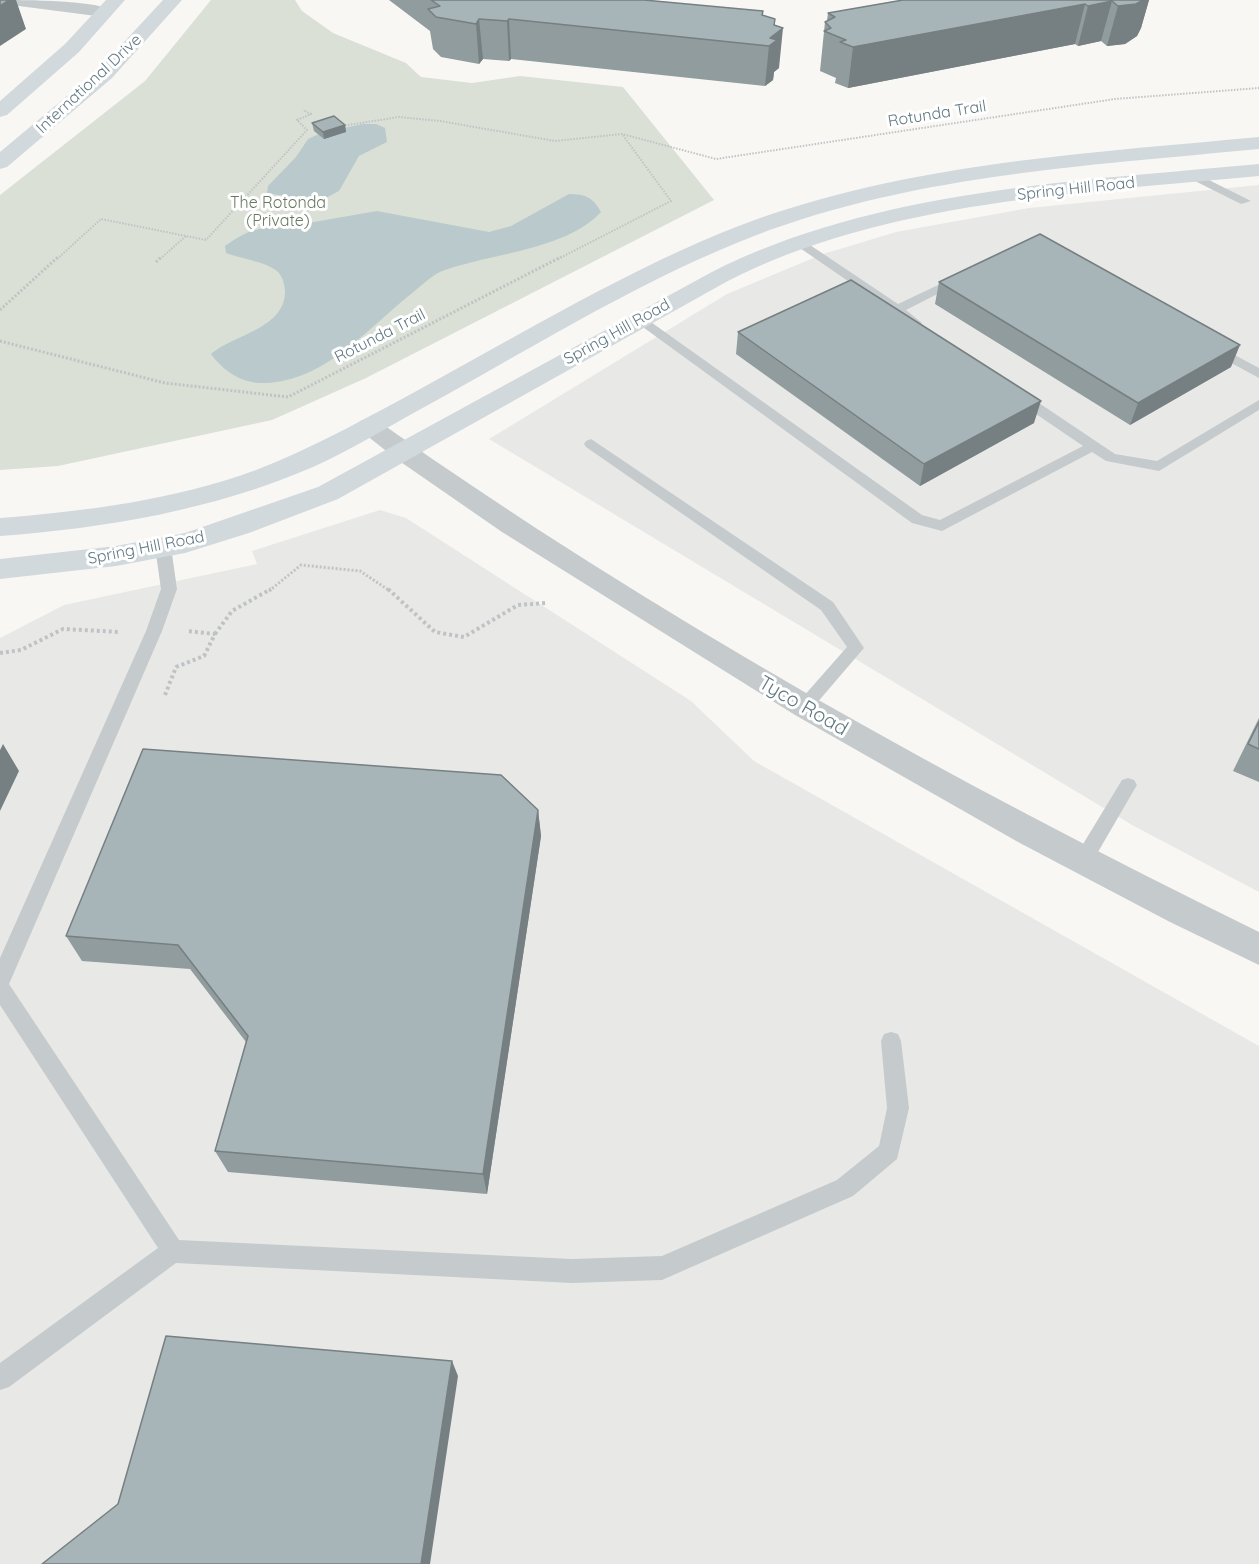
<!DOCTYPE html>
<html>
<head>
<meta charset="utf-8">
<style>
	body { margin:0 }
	canvas { display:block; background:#f8f7f4 }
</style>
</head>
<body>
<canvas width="1259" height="1564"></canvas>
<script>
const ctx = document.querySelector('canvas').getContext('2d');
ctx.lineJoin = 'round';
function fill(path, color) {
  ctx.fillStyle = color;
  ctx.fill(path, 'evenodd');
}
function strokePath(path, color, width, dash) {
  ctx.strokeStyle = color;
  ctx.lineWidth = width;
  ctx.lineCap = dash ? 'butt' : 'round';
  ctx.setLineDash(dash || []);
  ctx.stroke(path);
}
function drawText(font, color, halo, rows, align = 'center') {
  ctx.font = font + ' Quicksand,sans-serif';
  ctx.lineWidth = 6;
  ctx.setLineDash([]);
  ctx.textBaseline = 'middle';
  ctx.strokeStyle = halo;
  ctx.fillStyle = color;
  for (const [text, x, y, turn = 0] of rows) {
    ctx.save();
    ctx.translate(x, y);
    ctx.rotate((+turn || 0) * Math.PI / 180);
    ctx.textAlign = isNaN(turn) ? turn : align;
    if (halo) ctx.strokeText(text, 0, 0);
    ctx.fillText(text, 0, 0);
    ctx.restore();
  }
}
fill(new Path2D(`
	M1259,185V892L1132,825L489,439L727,294L823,254L896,232L1029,208Z
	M380,510L406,518L691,701L754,761L1259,1046V1564H0V638L64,605L257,564L252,551Z`), '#e8e9e7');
fill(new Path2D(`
	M211,0H295L302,11L333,33L406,63L421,77L472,83L520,76L623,87L714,200L366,378L272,420L58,466L0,470V195L145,81Z`), '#dae0d5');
fill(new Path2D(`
	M363,124H376L385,128L387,142L359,156L339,191L322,200L300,199L267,193L268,186L296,157L308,139L321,133Z
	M569,194C585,194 593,197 601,212C565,251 489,253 440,272C430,277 420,287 411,294C367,329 325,381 265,383C243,384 224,372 211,354C235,334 283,329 285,293C285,286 283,277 278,272C266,261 241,259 226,253L225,246C243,233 257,226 279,228L377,211L489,232L511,226Z`), '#bacacc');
strokePath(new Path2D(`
	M342,126L399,117L440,121L555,141L622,134L716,159L1115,99L1259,88
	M57,259L101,219L206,240L307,130L297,120L311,114L303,110
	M160,259L186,236
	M558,259L671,201L622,134`), '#c0c3c5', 2, [1.5, 1.5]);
strokePath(new Path2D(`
	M156,262L161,257
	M0,310L58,257
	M0,341L165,383L288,397L561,257
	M269,591L301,565L360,571L390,591`), '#c0c3c5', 3, [2, 2]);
strokePath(new Path2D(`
	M388,589L435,632L464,637L518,605L546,603
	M215,634L232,611L271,589
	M0,653L21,650L63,629L120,632
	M165,695L176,667L204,656L215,634L187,631`), '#c0c3c5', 4, [3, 3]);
fill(new Path2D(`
	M1191,175H1199L1251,201L1241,204L1191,179Z
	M801,239L898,304L955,277H963L965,280L906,310L922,323L915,327L797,246L795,243Z
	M641,315L922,515L940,520L1083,446L1014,399V393H1024L1115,454L1157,461L1259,400V410L1159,471L1106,461L1092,452L942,531L912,523L636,322L634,319Z
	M1214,344L1259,368V378L1209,351L1207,348Z
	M591,439L833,602L864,648L810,711H798L795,706L847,647L821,610L586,447L584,444L586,441Z
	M163,542L171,547L177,589L162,631L9,984L179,1240L572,1259L662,1256L837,1180L879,1146L887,1108L881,1041L884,1034L891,1032L898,1034L901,1041L909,1108L897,1159L853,1196L662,1280L572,1283L176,1263L9,1387L0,1390V1363L158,1248L0,1005V958L146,631L161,589L155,547Z
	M1128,778L1134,780L1137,785L1134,790L1091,864L1084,867L1077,864L1075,859L1077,854L1122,780Z`), '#c5cacc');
fill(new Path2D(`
	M2,0C21,0 104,0 113,12L104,17L11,5Z`), '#c5cacc');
fill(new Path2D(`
	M369,419L378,421C655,617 955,783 1259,932V965L1170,922L1018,842L795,715L502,532L395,458L356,427L360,421Z`), '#c5cacc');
fill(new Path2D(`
	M106,0H125L79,52L7,115L0,117V101L65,44Z
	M163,0H182L112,78L7,167L0,169V152L98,70Z
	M1259,137V149C1085,166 903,175 739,242C628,287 524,353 419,410C384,429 349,451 313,467C213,510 107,528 0,536V518C87,511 174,500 256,470C306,451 353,425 400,400C506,343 610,279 721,233C890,164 1079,154 1259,137Z
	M1259,164V176C1084,193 885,200 726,282L338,499L249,533L185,553L116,566L0,579V559L116,546L185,533L318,487L710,273C874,189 1079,181 1259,164Z`), '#d2d9dc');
fill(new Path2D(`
	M389,0H644L763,15L779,68L774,72L773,80L765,86L511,59L509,61L483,59L479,64L441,57L433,49L430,31Z
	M1149,0L1141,28L1137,36L1125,44L1107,46L1101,41L1078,46L1075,44L848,88L835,83L836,78L820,71L825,22L827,21L828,13Z
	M312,123L345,125L346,132L324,139L314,131Z
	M939,282L1231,367L1130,425L935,304Z
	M738,332L1034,423L920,486L736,354Z
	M1259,718V782L1233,771Z
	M538,810L541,836L487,1194L228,1172L215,1151L246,1042L190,969L82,961L66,936Z`), '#909c9e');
fill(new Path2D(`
	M9,0H16L26,29L0,46V6Z
	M1143,0H1149L1141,28L1137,36L1125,44L1107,46L1118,6Z
	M1112,1L1101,41L1078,46L1088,6Z
	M1085,4L1075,44L848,88L853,47Z
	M479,19L483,59L479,64L476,24Z
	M509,19L511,59L509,61L507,21Z
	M775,19L774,35L783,28L779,68L774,72L773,80L765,86L769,46Z
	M345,125L346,132L324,139L323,132Z
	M1240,345L1231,367L1130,425L1138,403Z
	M1041,401L1034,423L920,486L924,464Z
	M3,744L19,771L0,811V750Z
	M538,810L541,836L487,1194L483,1174Z
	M452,1361L458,1376L430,1564H421Z`), '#767f81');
const building = new Path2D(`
	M0,0H9L0,6Z
	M431,0H644L763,11L762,15L775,19L774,25L783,28L770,38L777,40L769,46L509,19L507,21L479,19L476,24L436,17L428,9L440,6Z
	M903,0H1143L1136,4L1118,6L1112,1L1088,6L1085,4L853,47L840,42L846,40L824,31L831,28L825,22L835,17L828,13Z
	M334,116L345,125L323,132L312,123Z
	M1040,234L1240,345L1138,403L939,282Z
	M851,280L1041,401L924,464L738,332Z
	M1259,722V749L1248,744Z
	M143,749L501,775L538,810L483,1174L215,1151L248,1036L178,945L66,936Z
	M166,1336L452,1361L421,1564H42L118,1504Z`);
fill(building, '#a8b5b8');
strokePath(building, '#767f81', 1.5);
drawText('16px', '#607881', '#fff', [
	["International Drive",89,84,-43],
	["Rotunda Trail",937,114,-9],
	["Spring Hill Road",1076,189,-6],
	["Spring Hill Road",617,332,-29],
	["Rotunda Trail",380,336,-27],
	["Spring Hill Road",146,548,-11]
]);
drawText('16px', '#687960', '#fff', [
	["The Rotonda",278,203],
	["(Private)",278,221]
]);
drawText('20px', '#607881', '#fff', [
	["Tyco Road",803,706,30]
]);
</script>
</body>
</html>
